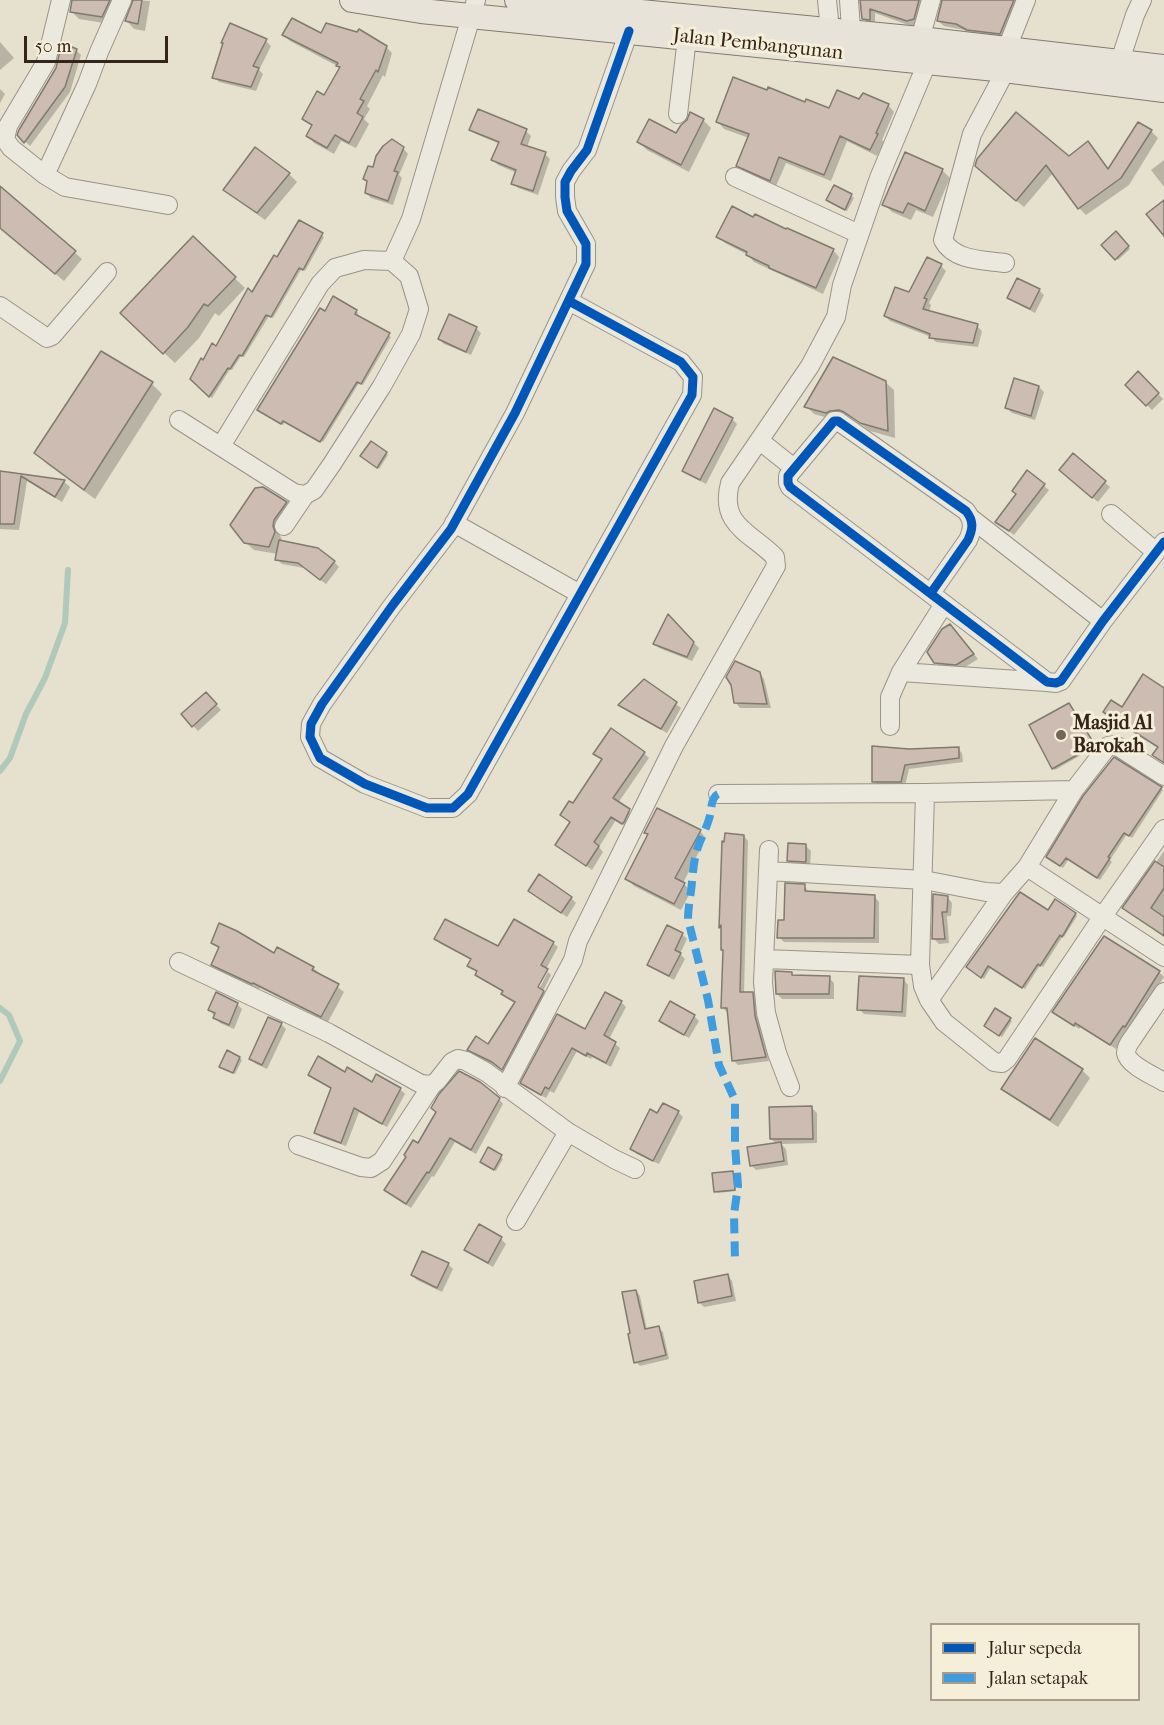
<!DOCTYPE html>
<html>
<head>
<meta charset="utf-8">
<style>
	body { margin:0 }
	#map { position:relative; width:1164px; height:1725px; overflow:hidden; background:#e6e0ce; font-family:"IM FELL French Canon",serif }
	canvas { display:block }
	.legend { position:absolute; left:930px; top:1623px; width:210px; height:78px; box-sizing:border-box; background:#f5eed8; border:2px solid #a89d8c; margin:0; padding:8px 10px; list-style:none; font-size:18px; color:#352419 }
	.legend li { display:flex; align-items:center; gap:12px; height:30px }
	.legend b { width:30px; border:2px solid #a89d8c }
	.scale { position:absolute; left:24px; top:36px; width:144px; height:27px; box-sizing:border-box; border:3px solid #352419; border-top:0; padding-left:8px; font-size:18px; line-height:21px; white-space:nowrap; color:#352419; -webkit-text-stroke:4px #f5eed8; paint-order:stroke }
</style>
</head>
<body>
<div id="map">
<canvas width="1164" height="1725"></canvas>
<ul class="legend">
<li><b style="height:8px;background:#0057b8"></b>Jalur sepeda</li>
<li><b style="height:8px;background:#3e9cdf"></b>Jalan setapak</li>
</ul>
<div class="scale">50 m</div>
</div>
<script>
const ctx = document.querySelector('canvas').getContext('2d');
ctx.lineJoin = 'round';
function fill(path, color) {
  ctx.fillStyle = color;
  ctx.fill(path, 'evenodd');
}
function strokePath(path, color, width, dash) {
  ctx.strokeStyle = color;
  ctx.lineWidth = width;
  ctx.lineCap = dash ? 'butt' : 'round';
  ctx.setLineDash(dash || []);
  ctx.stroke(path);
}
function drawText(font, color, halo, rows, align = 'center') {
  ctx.font = font + ' "IM FELL French Canon",serif';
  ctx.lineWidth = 6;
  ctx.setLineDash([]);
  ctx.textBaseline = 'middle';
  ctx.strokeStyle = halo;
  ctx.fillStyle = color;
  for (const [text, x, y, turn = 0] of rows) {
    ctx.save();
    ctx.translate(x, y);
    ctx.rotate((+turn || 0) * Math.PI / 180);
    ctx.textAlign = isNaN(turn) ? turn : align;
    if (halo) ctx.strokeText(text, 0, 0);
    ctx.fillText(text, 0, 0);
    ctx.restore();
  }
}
fill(new Path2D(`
	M73,0H122L110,24L79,19L71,11Z
	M135,0L150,1L145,31L134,29L127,21Z
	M862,0H927L919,24L911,26L875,13V24H869L863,18Z
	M969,0H1023L1006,39L974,35L964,30L944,26L938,21Z
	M231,25L266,41L271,46L259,70L263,74L256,91L219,82L214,77Z
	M284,35H321L386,47L392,53L385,77L383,75L367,106L370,109L364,119L369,124L356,148L341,141L334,154L314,143L308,136L313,127L304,119L325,97L341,68L290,41Z
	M0,42L14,58L0,70Z
	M76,50L81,55L70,92L30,146L19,135Z
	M0,89L5,94L0,103Z
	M860,101L888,105L894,112L882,140L884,142L877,156L847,141L831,181L786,163L776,186L744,172L738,166L749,138L724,129L718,122L806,104L830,110Z
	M479,111L526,131L531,136L527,147L545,154L550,159L538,195L518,188L513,183L517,173L498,165L493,160L500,144L476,134L471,129Z
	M703,120L711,128L689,172L647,150L639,142L677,135L689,121Z
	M1151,131L1158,138L1129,185L1086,215L1079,208L1053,173L1024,207L984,174L1069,158L1088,143L1110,170Z
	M403,148L408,154L399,175L402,178L393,205L371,198L366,193L368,182L364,178L374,169Z
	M255,149L289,174L297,182L265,220L233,197L225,190Z
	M1164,160V187L1151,170Z
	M942,170L950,178L933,217L916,210L911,220L892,212L884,204Z
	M835,187L854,198L847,211L828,200Z
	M0,188L82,259L64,281L0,227Z
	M754,219L833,250L839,257L823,294L754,262L748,255L725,243L718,236Z
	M300,222L324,237L305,271L302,268L273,318L269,316L244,357L241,356L232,370L230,369L212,398L191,378L217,348L252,294L278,259Z
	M1116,233L1130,249L1118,260L1103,245Z
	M193,238L245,288L219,316L215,313L199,338L175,363L133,324Z
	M941,266L946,271L929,303L931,305L929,312L977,326L982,331L978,347L936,342L931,337L890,321L885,316Z
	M1039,290L1044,295L1035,313L1014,302L1009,297Z
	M356,311L358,313L357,316L391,337L363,385L359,383L323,442L285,422L283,425L261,412L325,313Z
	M476,328L481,333L471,355L444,344L439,339Z
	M1138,373L1163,399L1152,410L1127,385Z
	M885,382L894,390L895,438L870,431L854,419L848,417L835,420L814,414L806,406Z
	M152,384L162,394L95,499L47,464L36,453Z
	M1039,387L1044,392L1035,420L1012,413L1007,408Z
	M732,419L737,424L706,484L689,475L684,470Z
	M371,443L388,455L379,469L364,458Z
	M1073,455L1110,487L1098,502L1066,475Z
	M0,472L64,482L70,487L62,502L27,481L19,530L0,529Z
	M1027,472L1049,490L1014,535L1002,526Z
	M286,503L294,511L282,528L280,535L283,542L334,562L339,567L326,584L304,568L282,564L277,559L278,554L254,550L245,542Z
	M668,617L699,648L692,661L659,648L654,643Z
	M955,630L978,659L962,669L941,667L935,662Z
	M759,673L764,679L771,708H740L735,702Z
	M644,681L681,708L667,733L625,709L620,705Z
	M206,694L221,710L198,731L183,715Z
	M1071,707L1095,747L1055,770L1053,768Z
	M958,749L962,753L963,762L909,769L905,786H878L873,781L909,750Z
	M595,753H644L649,758L618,803L634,816L628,828L616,820L599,847L603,852L592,870L557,845L571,823L562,815L573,805L603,760Z
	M1161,788L1163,790L1132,838L1127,834L1110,860L1112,862L1100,880L1069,859L1063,868L1051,859Z
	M700,831L706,838L683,883L691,891L681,910L634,886L627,879L649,835L646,832Z
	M744,836L748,841L744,993H752L757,998L759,1022L769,1061L738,1065L733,1060L729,1012H727L722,1007L725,952L723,929L721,927L723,844Z
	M806,846L811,851L810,866L793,865L788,860Z
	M1164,851V937L1124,908Z
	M804,886L809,892L874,896L879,902V943L784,942L779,937Z
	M530,891L571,898L576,903L567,917Z
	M935,896L947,897L952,903L951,916H947L949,943L939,944L934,939Z
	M1048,912L1075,914L1077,916L1064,937L1063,936L1043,967L1040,965L1025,989L991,967L984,979L970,969Z
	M682,934L687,939L680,954L685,959L674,980L654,969L649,964Z
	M436,939L499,948L553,943L558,947L533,993L536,995L548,972L551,975L543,991L548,996L507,1073L474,1054L469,1050L489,1046L516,1003L508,999L503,994L504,992L481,979L477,974L478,972L469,966L472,960L441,944Z
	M213,943L275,955L313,968L344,992L328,1022L260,988L259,989L219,971L213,964L219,949Z
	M1159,972L1164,977L1130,1031L1129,1030L1116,1049L1081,1027L1079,1029L1059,1016Z
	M791,973L795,977L829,978L834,983V999H782L777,994Z
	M903,979L908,985L906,1017L864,1014L859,1009Z
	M606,994L621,1002L626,1007L609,1039L620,1048L611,1067L592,1057L591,1059L577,1051L554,1093L550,1091L546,1098L527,1088L522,1083L586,1031Z
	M237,1004L242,1009L234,1029L220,1023L210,1010Z
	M996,1010L1012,1021L1002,1037L988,1028Z
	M694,1016L699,1021L689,1038L666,1026L661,1021Z
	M281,1024L286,1029L267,1069L256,1064L251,1059Z
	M240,1058L242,1060L235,1074L223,1069Z
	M1082,1070L1090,1078L1058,1127L1011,1096L1003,1088Z
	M310,1074H345L372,1084L376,1076L400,1089L405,1094L387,1127L359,1112L346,1146L321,1137L316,1132L332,1089L314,1079Z
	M499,1099L503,1104L476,1154L455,1142L434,1177L432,1176L411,1208L390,1194L437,1113Z
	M812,1108L817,1113V1143L781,1144L786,1149L788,1165L756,1170L751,1165L777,1144L771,1139Z
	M678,1112L683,1117L659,1164L637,1154L632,1149L658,1115Z
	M489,1150L503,1159L496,1171L484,1164Z
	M732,1173L735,1175L736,1191L718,1193L716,1191Z
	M501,1239L506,1244L493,1267L471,1254L466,1249Z
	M422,1253L448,1264L453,1269L442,1292L417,1280L412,1275Z
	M727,1275L732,1281L736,1301L704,1307L699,1302Z
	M636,1291L640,1296L647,1330L658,1328L663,1332L669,1359L640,1366L636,1362L632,1334Z`), '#0003');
strokePath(new Path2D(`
	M0,771L10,758L26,714L45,678L65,623L68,570
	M0,1008L9,1015L20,1041L0,1081`), '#b1c9b9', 6);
const building = new Path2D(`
	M72,0H110L102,17L70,12Z
	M133,0H142L138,24L125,21Z
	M860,0H919L914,19L907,21L870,9V20L862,19Z
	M942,0H1014L1000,34L967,30L956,24L937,21Z
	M292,18L321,33L326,23L357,32L359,29L387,46L378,72L376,70L360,99L364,101L357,113L363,117L349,143L335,135L327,148L306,136L312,125L302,119L317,91L324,95L340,67L336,66L338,63L282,35Z
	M230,23L267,39L253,66L259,68L251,87L212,78L223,43H221Z
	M62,43L77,49L65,87L24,143L17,135L19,130L56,68Z
	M733,77L767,90L768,87L805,102L806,99L829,108L837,90L859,99L863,93L889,104L876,133L878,134L870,150L840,136L824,175L779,157L770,181L736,166L749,134L716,122Z
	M478,109L527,129L521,144L546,152L533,191L511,184L516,170L491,160L499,142L469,130Z
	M690,112L704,119L681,165L637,142L649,119L676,133L681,125L687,120Z
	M1016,112L1069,156L1088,141L1108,169L1138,122L1152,130L1121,178L1078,209L1046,165L1016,201L975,166L977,159Z
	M392,139L404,147L394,171L398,172L388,201L365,193L367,181L363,179L368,166L373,167L376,156L383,146Z
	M255,147L290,173L257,213L223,190Z
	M905,152L943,169L925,211L908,203L903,213L882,205Z
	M834,185L852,194L845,210L826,200Z
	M0,186L76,251L55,274L0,228Z
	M1164,200V236L1146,214Z
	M732,206L753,217L755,214L786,229L787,228L834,249L816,288L769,268V266L746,255L747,252L716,237Z
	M299,220L323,233L303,270L299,268L271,317L266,315L242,356L239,355L230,369L228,368L209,397L190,379L201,358L203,360L212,343L216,346L248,288L252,292L274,255L277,257Z
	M1116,231L1129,246L1115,260L1101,245Z
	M193,236L236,277L208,306L204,304L188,327L163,354L120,313Z
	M927,257L942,264L924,298L927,299L923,309L978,324L973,343L929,338L930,334L884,316L895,287L909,292Z
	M1017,278L1040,289L1030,309L1007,298Z
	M333,296L357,310L355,314L390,333L361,384L357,382L320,442L283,421L281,424L257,410L320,308L325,311Z
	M449,314L477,327L466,352L438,339Z
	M101,351L153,382L84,490L34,453Z
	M833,357L886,381L888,431L860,423L844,412L839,410L830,411L826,413L804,407Z
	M1138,371L1159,393L1146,406L1125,385Z
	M1014,378L1039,386L1031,416L1005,408Z
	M714,408L733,418L700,480L682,471Z
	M371,441L387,452L377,468L360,456Z
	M1073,453L1106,481L1092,498L1059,470Z
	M1027,470L1045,484L1009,531L995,522L1016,494L1012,491Z
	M0,471L22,474L65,480L55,497L21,476L14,524H0Z
	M263,487L287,502L274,520L273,526L275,532L269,547L244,543L230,525L255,488Z
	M279,540L318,548L335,561L320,580L298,563L275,560Z
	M668,614L694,642L687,657L653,644Z
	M950,624L974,654L956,665L934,663L927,652L942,629Z
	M735,661L760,672L767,704L734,703L731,685L726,677Z
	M1143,674L1164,688V763L1152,755L1158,747L1103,712L1111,700L1122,707Z
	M644,679L677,702L661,729L618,705Z
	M206,692L217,704L192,727L181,714Z
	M1069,703L1095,745L1052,769L1029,725Z
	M611,728L645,752L613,798L630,809L624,822L622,824L611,817L594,842L599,846L586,866L555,845L570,822L560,815L569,801L573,803L602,759L593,754Z
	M872,746L909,749L959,747V758L905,765L901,782H872Z
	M1114,757L1162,787L1129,836L1124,833L1108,857L1110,858L1097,878L1066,858L1060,866L1046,857L1083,796Z
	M657,808L701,830L675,878L685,883L674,904L625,879L648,834L644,833Z
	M725,833L744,835L740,992H753L755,1016L766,1057L732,1061L727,1008H721L723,950H721V925L719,928L722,841L724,842Z
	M788,843L806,844V862L787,861Z
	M1155,861L1164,867V888L1151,908L1164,917V936L1122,908Z
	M539,874L572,897L561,913L528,891Z
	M785,883L805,884V891L875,895L874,938H777L778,920H784Z
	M1020,892L1048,910L1055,899L1076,913L1062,937L1060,935L1040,966L1038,964L1022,988L988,966L981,978L966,967Z
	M933,894L948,896L947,912H942L945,939H932Z
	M445,919L498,946L514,919L554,942L541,965L548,969L538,987L544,991L502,1070L492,1062L467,1050L476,1036L488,1044L515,1002L501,994L503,991L475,975L477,971L467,966L471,959L434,939Z
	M219,923L237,931L274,953L277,947L314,967L312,970L339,984L321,1017L253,983L252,984L211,965L219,947L211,943Z
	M667,925L683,933L675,950L681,953L669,976L647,965Z
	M1104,936L1160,971L1125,1027L1123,1026L1110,1045L1075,1023L1074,1026L1052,1012Z
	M775,971L792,972V975L830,976L829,994H776Z
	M859,976L904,978L902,1012L857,1010Z
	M216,992L238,1003L229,1025L213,1018L215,1013L208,1010Z
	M605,992L622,1001L604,1035L616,1042L606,1063L587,1053L586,1056L572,1048L549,1089L545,1087L541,1095L520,1083L557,1014L585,1029Z
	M670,1001L695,1015L684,1035L659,1021Z
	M995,1008L1011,1018L999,1036L984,1026Z
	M268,1017L282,1023L262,1065L249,1059Z
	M1035,1038L1083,1069L1050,1120L1001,1089Z
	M227,1050L240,1057L233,1073L219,1067Z
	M318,1056L345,1072L347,1067L372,1082L376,1074L401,1088L382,1124L354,1108L341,1143L314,1133L331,1088L308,1075Z
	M459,1071L480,1082L500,1098L471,1150L450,1138L429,1173L427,1172L406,1204L384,1190L406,1157L404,1155L413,1140L418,1143L436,1112L431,1108L439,1094Z
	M663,1103L679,1111L653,1161L630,1149L650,1109L657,1113Z
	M812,1106L813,1139H770L769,1107Z
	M781,1142L784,1161L750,1166L747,1147Z
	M488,1147L502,1155L494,1170L480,1162Z
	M733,1171L735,1190L714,1192L712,1173Z
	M479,1224L502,1237L488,1263L464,1250Z
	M422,1251L449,1263L437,1288L411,1275Z
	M728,1274L732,1296L698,1303L694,1281Z
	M636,1290L645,1329L659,1326L666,1355L634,1363L628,1334L630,1333L622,1292Z`);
fill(building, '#cdbcb1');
strokePath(building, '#807a6f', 1.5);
const minor = new Path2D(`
	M61,0L46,62L8,126L5,139L11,148L45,175L65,187L168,205
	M827,0L830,30L829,41
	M849,0L852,43
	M920,39L931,0
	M1007,48L1026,0
	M1120,61L1135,15L1142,0
	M678,114L687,38
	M45,175L87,84L99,52L122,0
	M735,177L859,234
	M1005,263C984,260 954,261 943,240L972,134L1006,70
	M569,301L681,362L693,377L692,395L468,794L453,808H427L365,784L320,758L310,737L311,724L322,704L392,606L451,529L515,413L586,264V244L567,211L565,197V182L571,171L587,150L629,31
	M0,306L47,338L52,336L107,272
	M179,420L294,493L305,495L314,490L332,464L382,386L411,334L419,309L409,276L392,261
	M760,441L794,468
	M221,446L320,284L335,268L364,260L392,261L411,219L476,0
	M1111,514L1156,552
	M972,519L1103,621
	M454,523L580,594
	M284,526L305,495
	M931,593L968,540C973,529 974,521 966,511L838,421H834L788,476V483L790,487L1047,682L1056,683L1061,681L1103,621L1164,542
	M901,672L1047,682
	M890,726V697L901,672L944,604
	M1164,776L1117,746L1114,745L1108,746L1074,790L1027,867L1004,893L929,1000L944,1022L994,1062L1002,1063L1007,1059L1103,916L1164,829
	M925,793L920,965L923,986L929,1000
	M718,794L925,793L1074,790
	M769,850L763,982L766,1013L777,1053L790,1087
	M1027,867L1164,957
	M768,871L924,880L986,892L1004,893
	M765,959L920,965
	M179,962L329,1033L421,1084L432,1085L437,1081L452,1062L458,1059L466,1061L486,1072L568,1132L614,1159L635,1169
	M1164,992L1132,1039C1129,1043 1126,1048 1126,1053C1128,1065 1154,1076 1164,1082
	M505,1088L573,960L578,941L674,746L776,566L775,557C750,532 719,525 730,483L810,366L836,317L842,285L879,178L927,63
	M298,1145L361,1167L371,1168L382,1161L432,1085
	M516,1221L568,1132`);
const major = new Path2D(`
	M352,0L421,11L996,69L1164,90
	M517,0L920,39L1164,67`);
strokePath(minor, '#999388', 20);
strokePath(major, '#807a6f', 26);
strokePath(minor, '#ebe8de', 18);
strokePath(major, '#e8e3d9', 24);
strokePath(new Path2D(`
	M718,794C710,798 712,811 709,819C706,830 700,839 697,850C694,860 693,871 692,882C691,895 688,907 688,919L708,1000L719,1065L735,1100V1145L738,1186L734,1214L735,1261`), '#3e9cdf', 8, [15, 8]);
strokePath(new Path2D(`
	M569,301L681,362L693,377L692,395L468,794L453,808H427L365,784L320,758L310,737L311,724L322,704L392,606L451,529L515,413L586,264V244L567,211L565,197V182L571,171L587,150L629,31
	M931,593L968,540C973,529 974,521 966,511L838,421H834L788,476V483L790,487L1047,682L1056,683L1061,681L1103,621L1164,542`), '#0057b8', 9);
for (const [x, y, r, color] of [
	[1061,735,6,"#736658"]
]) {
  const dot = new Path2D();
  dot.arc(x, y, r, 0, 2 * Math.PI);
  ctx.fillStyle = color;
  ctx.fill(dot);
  strokePath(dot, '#f5eed8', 2);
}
drawText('20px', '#352419', '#f5eed8', [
	["Jalan Pembangunan",758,45,6]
]);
drawText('bold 20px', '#352419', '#f5eed8', [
	["Masjid Al",1073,724],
	["Barokah",1073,747]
], 'left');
</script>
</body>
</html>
